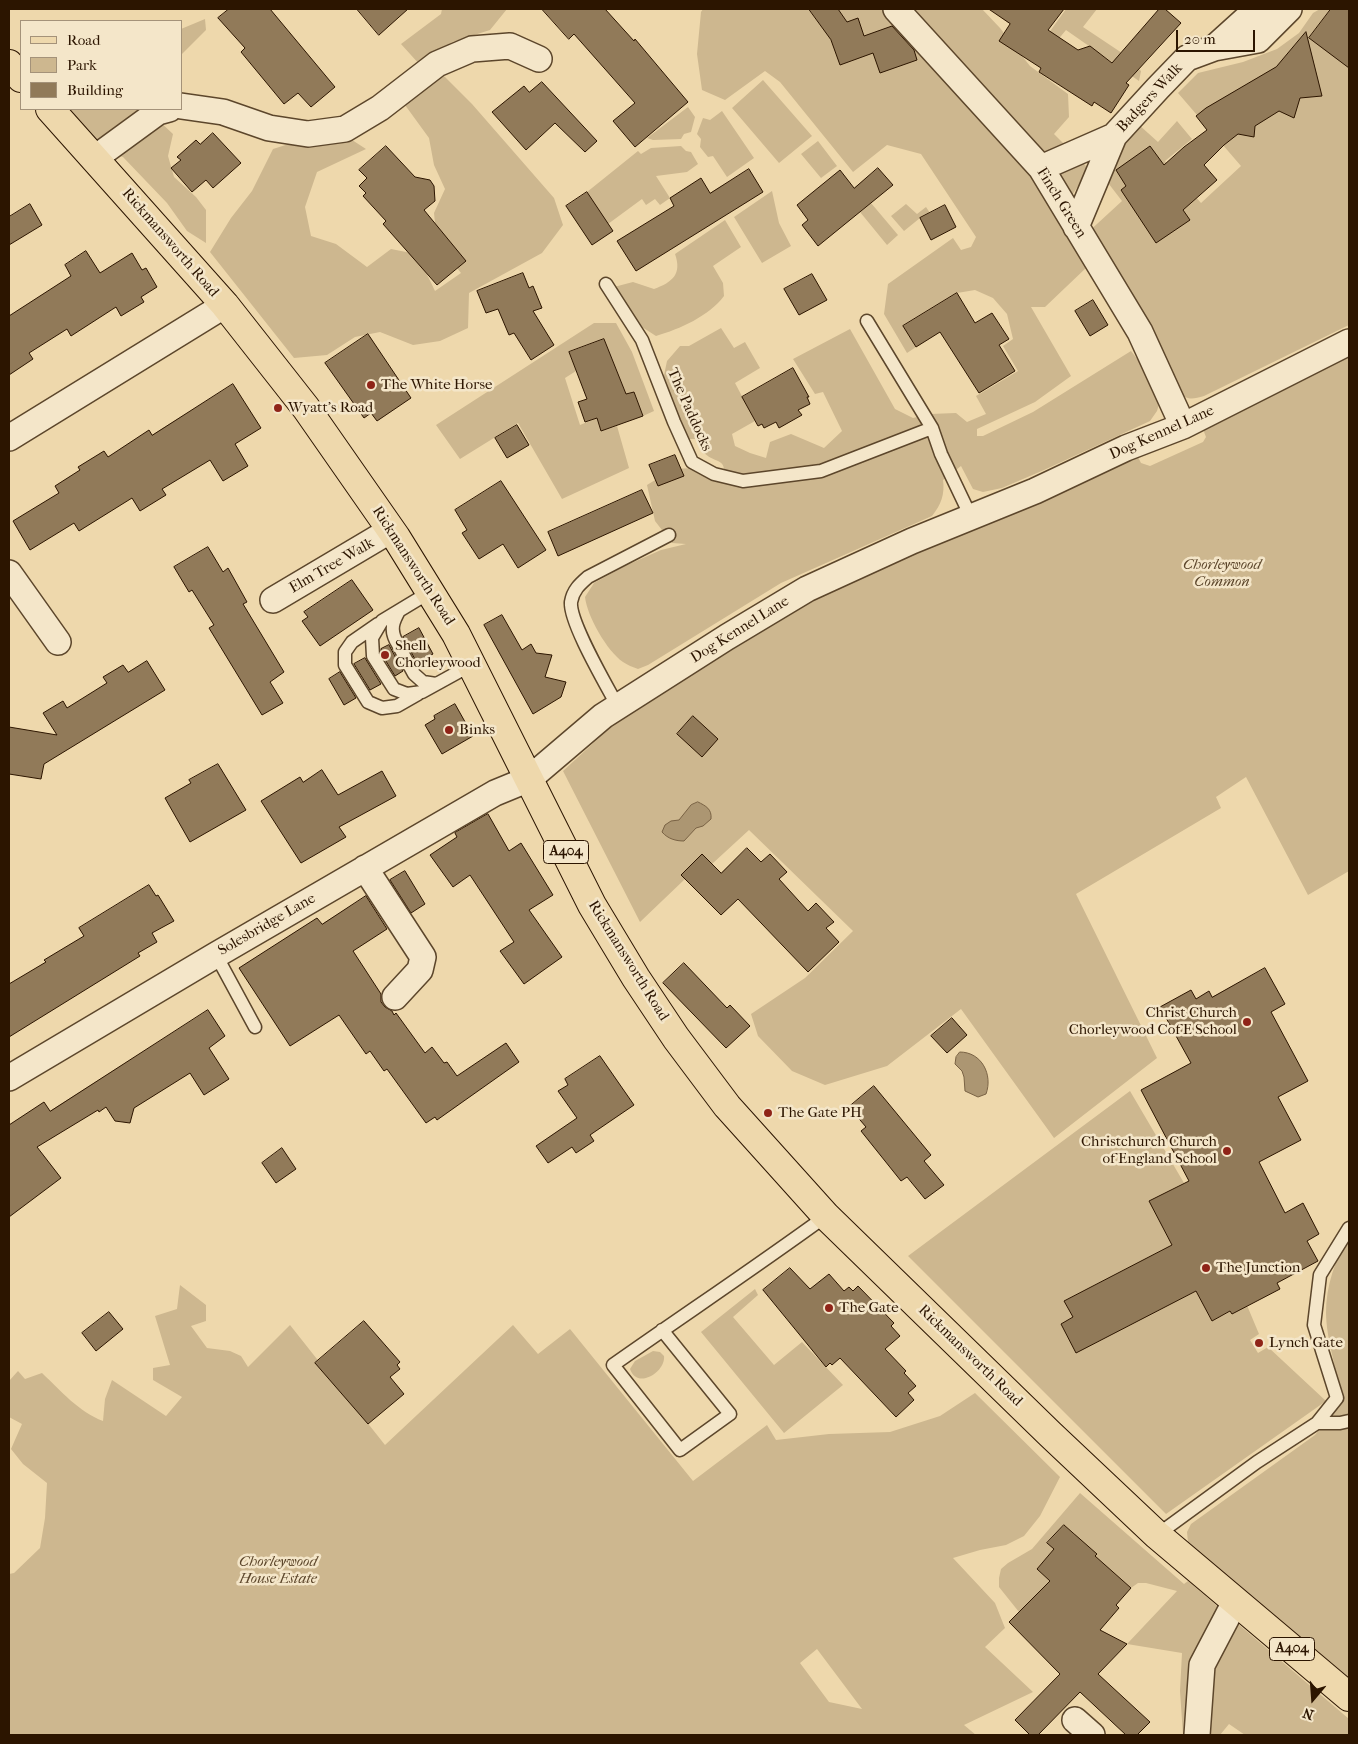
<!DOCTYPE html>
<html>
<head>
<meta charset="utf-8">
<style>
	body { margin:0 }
	#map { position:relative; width:1358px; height:1744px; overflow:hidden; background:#eed8ac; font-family:"IM FELL French Canon",serif }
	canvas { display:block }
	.frame { position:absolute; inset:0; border:10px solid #2c1500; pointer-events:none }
	.legend { position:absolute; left:20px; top:20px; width:162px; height:90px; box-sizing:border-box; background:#f4e6c9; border:1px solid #a49279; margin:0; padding:6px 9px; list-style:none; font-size:15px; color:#2c1500 }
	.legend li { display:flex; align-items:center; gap:10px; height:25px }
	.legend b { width:25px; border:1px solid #a49279 }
	.north { position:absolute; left:1288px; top:1674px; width:50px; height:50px; -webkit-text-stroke:4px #f4e6c9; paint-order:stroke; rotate:198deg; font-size:14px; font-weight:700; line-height:20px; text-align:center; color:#2c1500 }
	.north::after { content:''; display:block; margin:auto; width:18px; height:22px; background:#2c1500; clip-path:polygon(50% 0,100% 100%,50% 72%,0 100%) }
	.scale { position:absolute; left:1176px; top:30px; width:79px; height:22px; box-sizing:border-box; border:2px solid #2c1500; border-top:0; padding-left:6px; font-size:15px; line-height:18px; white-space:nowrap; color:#2c1500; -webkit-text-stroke:4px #f4e6c9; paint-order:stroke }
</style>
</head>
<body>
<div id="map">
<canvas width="1358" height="1744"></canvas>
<div class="frame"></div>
<ul class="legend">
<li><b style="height:6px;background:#eed8ac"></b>Road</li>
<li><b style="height:14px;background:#cdb78f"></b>Park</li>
<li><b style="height:14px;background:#917a59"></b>Building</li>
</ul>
<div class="north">N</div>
<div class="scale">20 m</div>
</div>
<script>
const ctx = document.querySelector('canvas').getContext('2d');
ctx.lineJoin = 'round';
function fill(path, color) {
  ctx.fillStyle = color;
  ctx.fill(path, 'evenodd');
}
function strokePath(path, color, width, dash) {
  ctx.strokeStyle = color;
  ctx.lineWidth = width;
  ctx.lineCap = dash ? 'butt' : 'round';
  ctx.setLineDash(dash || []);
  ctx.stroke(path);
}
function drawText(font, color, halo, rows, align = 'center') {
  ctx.font = font + ' "IM FELL French Canon",serif';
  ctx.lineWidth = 5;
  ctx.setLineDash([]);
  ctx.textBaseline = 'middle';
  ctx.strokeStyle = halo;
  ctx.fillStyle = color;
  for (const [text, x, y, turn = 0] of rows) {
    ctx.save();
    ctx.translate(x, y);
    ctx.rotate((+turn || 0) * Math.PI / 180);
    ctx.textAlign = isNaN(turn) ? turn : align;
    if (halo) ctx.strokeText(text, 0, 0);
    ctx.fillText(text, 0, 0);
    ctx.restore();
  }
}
fill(new Path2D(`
	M442,9H507L490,30L452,42L420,65L401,44L441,14Z
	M703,9H888L1034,176L1087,267L1045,307H1031L1071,376L1035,402L977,429V436H983L1033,412L1131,351L1141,364L1160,401L1157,411L1150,421L1044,470L1002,488L983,492L973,489L961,466L943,480C945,494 941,505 932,516L781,583L648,665L638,669C633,667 627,665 623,662C607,651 587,616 585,597L594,583L625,566L661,550L686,544L672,543L655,521L647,485L673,469L693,468L722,479C729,458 716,464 704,453C701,450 699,444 696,439H689L663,380L667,361L680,346H689L721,328L734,348L745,342L760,368L735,383L755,421L732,434L735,446L750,453L766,458L770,442L791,434L824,448L842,431L823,392L815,394L793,359L850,329L895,409L913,418L930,414L956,413L967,422L986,414L976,396L1018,371L1003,346L1013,339L1007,314L993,298L975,290L957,293L903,326L916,347L907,353L884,314L888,284L953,238L961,250L971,247L976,237L921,154L887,145L853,172L780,82L765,71L725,100L702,90L697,54L701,12Z
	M904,9H982L1000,28L1030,66L1068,94L1069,117L1054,134L1089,169L1069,200Z
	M1066,9H1097L1083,27L1122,53L1141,71L1139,81L1066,30L1051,48L1043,41Z
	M1320,9H1349V325L1204,396C1191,400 1186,400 1177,390L1085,235L1122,201L1102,175L1120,144L1138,124L1158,142L1177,121L1192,139L1165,161L1201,203L1241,166L1178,93L1198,73L1243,62L1277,49L1299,33L1313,13Z
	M205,19L206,30L181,55V29Z
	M440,72L472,104L554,198L563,225L542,253L469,293L468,328L440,341L413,345L380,332L355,337L327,355L294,358L210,252L231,218L252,191L273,149L292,143L349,138L366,149L317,172L305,207L311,236L336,244L367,267L391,249L416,254L423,266L435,291L461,273L437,243L434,213L445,189L434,165L429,138L405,105Z
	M763,80L812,136L779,163L732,108Z
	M688,107L695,117L691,132L684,134L681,139L653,140L647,138Z
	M62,109H156L158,120L173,134L168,156L174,177L196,197L206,210V243L187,231L167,203L123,157L98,149Z
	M722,111L754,158L727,177L713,156L708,157L700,147L701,139L697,134L703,118L710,120Z
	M818,141L837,166L821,178L801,154Z
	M681,146L686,151L691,152L698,164L687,172L656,176L670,198L660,205L655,199L646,205L642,199L608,224L587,192L638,151L641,154L651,148Z
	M772,191L779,223L791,246L762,263L734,217Z
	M871,203L898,235L887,245L860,212Z
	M906,204L917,214L926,207L930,213L920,218L904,231L891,216Z
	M725,220L741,247L713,266L723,283L724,296C709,316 680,329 656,336L642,327L614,287L633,282L654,289C673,282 682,274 675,254Z
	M594,323H616L632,352L654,411L643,416L634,392L626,394L604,339L569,351L576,371L565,378L580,425L597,418L601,431L617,426L629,468L562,499L518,423L460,459L436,425Z
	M1349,352V871L1308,895L1246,777L1216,797L1221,808L1076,894L1157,1058L1054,1138L961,1009L887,1066L825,1085L792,1071L758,1036L751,1014L805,978L853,931L749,830L712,864L702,855L681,875L685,879L640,922L563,771L614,724L822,592L1137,455L1141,463L1150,466L1203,442L1206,437L1201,424Z
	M1130,1091L1184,1183L1150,1201L1172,1245L1064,1301L1073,1317L1061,1324L1076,1352L1196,1291L1212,1321L1246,1303L1259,1334L1250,1340L1258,1353L1268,1347L1326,1401L1166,1514L908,1256Z
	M1349,1237V1678L1188,1542L1187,1532L1191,1524L1315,1435C1356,1390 1327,1363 1326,1313C1326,1286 1335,1259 1349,1237Z
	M180,1285L206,1305V1321L191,1326L207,1348L230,1351L241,1356L248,1367L290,1325L385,1445L513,1325L538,1354L570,1329L693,1481L767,1425L776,1440L829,1434L890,1432L940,1416L975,1393L1060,1477L1040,1516L1024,1536L1006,1545L980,1550L953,1558L995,1603L1005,1628L985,1647L1033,1692L964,1725L976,1735H9V1574L14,1573L40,1548L45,1518L47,1483L23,1464L11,1449L22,1424L9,1417V1381L18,1371L25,1379L42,1373C61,1391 79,1412 103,1421L105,1399L112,1380L166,1416L182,1397L153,1380V1368L170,1365L155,1316L177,1309ZM817,1649L862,1709L829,1702L800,1663Z
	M755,1289L758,1295L733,1317L774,1365L802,1342L843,1385L784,1433L701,1332Z
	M653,1351L660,1352L664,1356C666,1372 637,1390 630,1369L635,1361Z
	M1080,1493L1184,1584L1188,1581L1349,1719V1735H1245L1229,1724L1220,1735H1183L1180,1691L1182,1653L1127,1644L1177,1591L1146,1583H1138L1131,1588L1115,1574L1093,1559L1097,1554L1088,1546L1072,1539L1075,1534L1064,1525L1047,1543L1054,1549L1037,1569L1050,1581L1019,1612L999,1587V1578L1001,1569L1008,1563L1032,1549Z`), '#cdb78f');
const water = new Path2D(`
	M698,802C706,806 712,809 711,819L703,826L696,828L684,841C676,841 668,839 662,832L665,825L671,821L679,820L691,805Z
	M960,1052C982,1052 993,1075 986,1094L978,1097L965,1091L964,1077L962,1071L955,1064L956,1057Z`);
fill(water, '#ac9672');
strokePath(water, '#796244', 1);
const building = new Path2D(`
	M229,9H270L335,87L311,107L298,93L284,104L241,52L245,48L218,18Z
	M357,9H408L379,35Z
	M542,9H605L634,41L635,39L688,102L635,147L613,121L635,103L574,34L569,39Z
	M809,9H838L847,22L858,18L864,36L892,26L914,50L917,60L880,73L873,53L840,65L831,40Z
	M989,9H1064L1048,30L1078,50L1090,46L1112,63L1159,9H1165L1181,23L1126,83L1129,85L1111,113L1094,102L1092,106L1039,72L1041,68L999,41L1010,24Z
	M1331,9H1349V68L1309,38Z
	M1306,32L1322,96L1300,98L1294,118L1279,111L1255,126L1254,137L1238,134L1224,145L1204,165L1217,180L1183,210L1190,220L1156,243L1121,190L1126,186L1116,170L1150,146L1164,165L1184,147L1207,130L1196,116L1206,108L1276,67Z
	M542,82L597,141L585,152L555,123L526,150L492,112L524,86L529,92Z
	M213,133L241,163L213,188L206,180L192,192L171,168L181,160L177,157L196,140L200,144Z
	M386,146L415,177L430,180L434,186L435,201L424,210L466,261L437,285L383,224L386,221L363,196L366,193L359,186L367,178L359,170Z
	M878,168L893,185L818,246L802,225L808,220L797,205L840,170L854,188Z
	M749,169L763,192L636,271L617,241L674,206L670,198L701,178L710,193Z
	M587,192L613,231L592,245L566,206Z
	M30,204L42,225L9,245V217Z
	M945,205L956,227L931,240L920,218Z
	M86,251L100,273L132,253L142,270L146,268L157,287L141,297L144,302L121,316L116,307L71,336L67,329L29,353L33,359L9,375V316L71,276L65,265Z
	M523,273L529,288L533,286L542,308L533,311L554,345L531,360L514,333L509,335L498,309L486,313L477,291Z
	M812,274L827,300L799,315L784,289Z
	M957,293L975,323L992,313L1009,339L999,345L1015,371L979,393L940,332L916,347L903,326Z
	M1093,300L1108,325L1090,336L1075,311Z
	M368,334L411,398L377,421L371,413L364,418L325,363Z
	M604,339L626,394L634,392L643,416L601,431L597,418L585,422L578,402L587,399L569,352Z
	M793,368L809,397H807L810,404L798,410L802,415L779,428L776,422L764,428L762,424L758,426L742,397Z
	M233,384L261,428L235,444L248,466L223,481L210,460L162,489L166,495L140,511L132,498L79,531L74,523L30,550L13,521L59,493L55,486L80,470L78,467L104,451L108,457L149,430L152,435Z
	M517,425L529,445L507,458L495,438Z
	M675,455L684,476L658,486L649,465Z
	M501,481L546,550L518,568L503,544L479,559L462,533L467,530L455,510Z
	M642,490L653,513L558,556L548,532Z
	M208,547L223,572L228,568L247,602L243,604L284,672L270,682L283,703L262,715L209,628L214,625L192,590L189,592L174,567Z
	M352,580L373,610L320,646L302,621L308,617L304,612Z
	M502,615L522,650L531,644L536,653L552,655L545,677L566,682L561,697L533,714L484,625Z
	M419,628L433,654L417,663L403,637Z
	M389,645L403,671L395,676L381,653V649Z
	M365,658L381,684L370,690L354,664Z
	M147,661L165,690L44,764L41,779L9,774V727L57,735L43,713L63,701L67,708L107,683L103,677L123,665L128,672Z
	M340,672L356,698L344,705L329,679Z
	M455,704L473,736L442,754L425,725L435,719L434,716Z
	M693,716L718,739L702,757L677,734Z
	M218,764L246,810L190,842L165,798L191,783L189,780Z
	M322,770L338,795L382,771L396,796L339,827L346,837L301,863L261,801L300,777L303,782Z
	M488,814L509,851L521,843L553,895L529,910L562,957L524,984L500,951L514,942L470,875L453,887L430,855L457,837L455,833Z
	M747,848L761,862L770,854L787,872L779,879L808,911L816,903L834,922L826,928L839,942L808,972L738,899L721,915L681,875L702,854L721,873Z
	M405,871L425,904L411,913L390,880Z
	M149,885L156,896L158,895L174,921L152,933L157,942L138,953L140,956L9,1037V984L46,962L44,960L84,936L79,928Z
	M366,896L387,929L353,951L381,994V1002L385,1007L392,1011L394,1015L396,1013L425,1053L432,1047L444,1063L447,1062L457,1076L506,1043L519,1062L437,1120L435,1117L426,1123L387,1069L384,1071L370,1051L366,1054L339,1015L290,1046L239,968L317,918L322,924Z
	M684,963L727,1008L730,1005L750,1026L726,1048L663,983Z
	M1265,968L1285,1004L1271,1012L1308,1081L1278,1097L1301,1140L1259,1162L1285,1213L1303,1203L1319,1234L1307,1241L1318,1261L1277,1283L1280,1289L1232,1314L1230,1311L1212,1321L1196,1291L1076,1353L1061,1324L1073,1317L1064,1301L1172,1245L1149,1201L1189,1181L1141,1090L1191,1063L1160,1007L1191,990L1196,999L1209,991L1212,997Z
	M208,1010L225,1036L209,1048L229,1079L204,1095L190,1073L134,1108L130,1123L115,1121L106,1107L99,1112L98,1110L37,1147L61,1178L9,1217V1125L44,1102L50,1111Z
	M952,1018L967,1035L947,1053L931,1036Z
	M600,1056L634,1105L590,1135L594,1141L576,1153L572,1147L548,1163L536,1146L577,1118L558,1091L568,1085L565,1079Z
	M874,1086L931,1155L924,1161L944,1185L925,1199L907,1177L901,1181L861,1131L866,1127L849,1107Z
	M282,1148L296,1169L276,1183L262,1163Z
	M790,1268L810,1289L829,1274L844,1291L849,1287L853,1291L858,1286L894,1323L891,1326L900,1336L885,1349L906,1371L904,1373L916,1386L908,1393L914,1400L896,1417L840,1358L832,1365L830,1363L826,1367L763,1290Z
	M109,1312L123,1329L96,1351L82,1333Z
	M364,1321L400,1362L397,1365L400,1369L390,1377L404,1394L368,1424L315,1363Z
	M1064,1525L1097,1554L1095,1556L1131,1588L1116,1605L1119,1608L1100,1630L1127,1644L1098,1674L1150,1722L1137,1735H1126L1080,1692L1038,1735H1030L1015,1720L1060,1674L1009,1622L1050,1581L1037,1569L1054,1549L1047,1543Z`);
fill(building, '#917a59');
strokePath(building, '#2c1500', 1);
const service = new Path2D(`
	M606,284L642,340L674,422L692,462L714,474L743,481L821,471L932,428
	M867,321L932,428L941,454L971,517
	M430,592L382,621L372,638L373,656L394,689L407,694L422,692L471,665
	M399,611C393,622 390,629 396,641L414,674L423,682L436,684
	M378,624L352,642L345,652V665L368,702L382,708L397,706L418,694
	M618,707C607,686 569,622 571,602C573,590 580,584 588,577L669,535
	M216,955L255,1027
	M662,1330L730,1414L680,1450L613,1365C684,1315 756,1267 826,1216
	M1317,1423L1337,1398L1314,1325L1320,1275L1349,1228
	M1157,1535L1257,1462L1317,1423H1340L1349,1421`);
const minor = new Path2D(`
	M896,9L1041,168L1140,332L1183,426
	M1214,48L1245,20L1279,9
	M181,106L223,112L269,128L308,134L345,129L380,108L437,64L472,49L510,46L539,59
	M95,158L158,112L169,109
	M1041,168L1114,136
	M1076,227L1114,136L1158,88L1187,58L1214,48L1258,40L1289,9
	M9,438L225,305
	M9,573L58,642
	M273,600L391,530
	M365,868L423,957L420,970L395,997
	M9,1078L216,955L495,793L529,779L603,716L727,637L807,589L912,541L1035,491L1126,448L1183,426L1349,342
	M1075,1720L1092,1735
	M1197,1735L1202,1665L1235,1602`);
const primary = new Path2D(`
	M9,64L21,78
	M50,109L225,305L306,408L396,537L456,634L592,905L636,978L676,1038L727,1106L826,1216L1050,1434L1157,1535L1349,1697`);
strokePath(service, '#5c462b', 15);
strokePath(minor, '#5c462b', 28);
strokePath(primary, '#2c1500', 30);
strokePath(service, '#f4e6c9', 12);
strokePath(minor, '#f4e6c9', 25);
strokePath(primary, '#eed8ac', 28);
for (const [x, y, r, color] of [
	[371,385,5,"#8f2418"],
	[278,408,5,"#8f2418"],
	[385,655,5,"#8f2418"],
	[449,730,5,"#8f2418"],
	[1247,1022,5,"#8f2418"],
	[768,1113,5,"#8f2418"],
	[1227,1151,5,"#8f2418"],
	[1206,1268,5,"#8f2418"],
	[829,1308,5,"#8f2418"],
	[1259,1343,5,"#8f2418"]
]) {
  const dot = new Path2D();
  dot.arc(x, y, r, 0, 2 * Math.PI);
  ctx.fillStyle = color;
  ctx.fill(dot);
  strokePath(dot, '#f4e6c9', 2);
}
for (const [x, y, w] of [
	[566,852,45],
	[1292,1649,45]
]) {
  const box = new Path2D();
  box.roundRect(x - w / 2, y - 11.5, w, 23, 4);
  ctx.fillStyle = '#f4e6c9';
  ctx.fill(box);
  strokePath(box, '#2c1500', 1);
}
drawText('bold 14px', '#2c1500', null, [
	["A404",566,852],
	["A404",1292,1649]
]);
drawText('15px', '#2c1500', '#f4e6c9', [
	["Badgers Walk",1150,98,-47],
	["Finch Green",1061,203,58],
	["Rickmansworth Road",170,243,49],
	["The Paddocks",689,410,66],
	["Dog Kennel Lane",1162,433,-24],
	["Elm Tree Walk",332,566,-30],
	["Rickmansworth Road",413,566,57],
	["Dog Kennel Lane",740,630,-32],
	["Solesbridge Lane",267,925,-30],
	["Rickmansworth Road",628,961,58],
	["Rickmansworth Road",970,1356,44]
]);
drawText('15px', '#2c1500', '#f4e6c9', [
	["The White Horse",381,385],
	["Wyatt's Road",288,408],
	["Shell",395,646],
	["Chorleywood",395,663],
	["Binks",459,730],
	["Christ Church",1237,1013,"right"],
	["Chorleywood CofE School",1237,1030,"right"],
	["The Gate PH",778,1113],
	["Christchurch Church",1217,1142,"right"],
	["of England School",1217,1159,"right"],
	["The Junction",1216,1268],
	["The Gate",839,1308],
	["Lynch Gate",1269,1343]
], 'left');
drawText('italic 15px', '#5c462b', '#f4e6c9', [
	["Chorleywood",1222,565],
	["Common",1222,582],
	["Chorleywood",278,1562],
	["House Estate",278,1579]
]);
</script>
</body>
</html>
